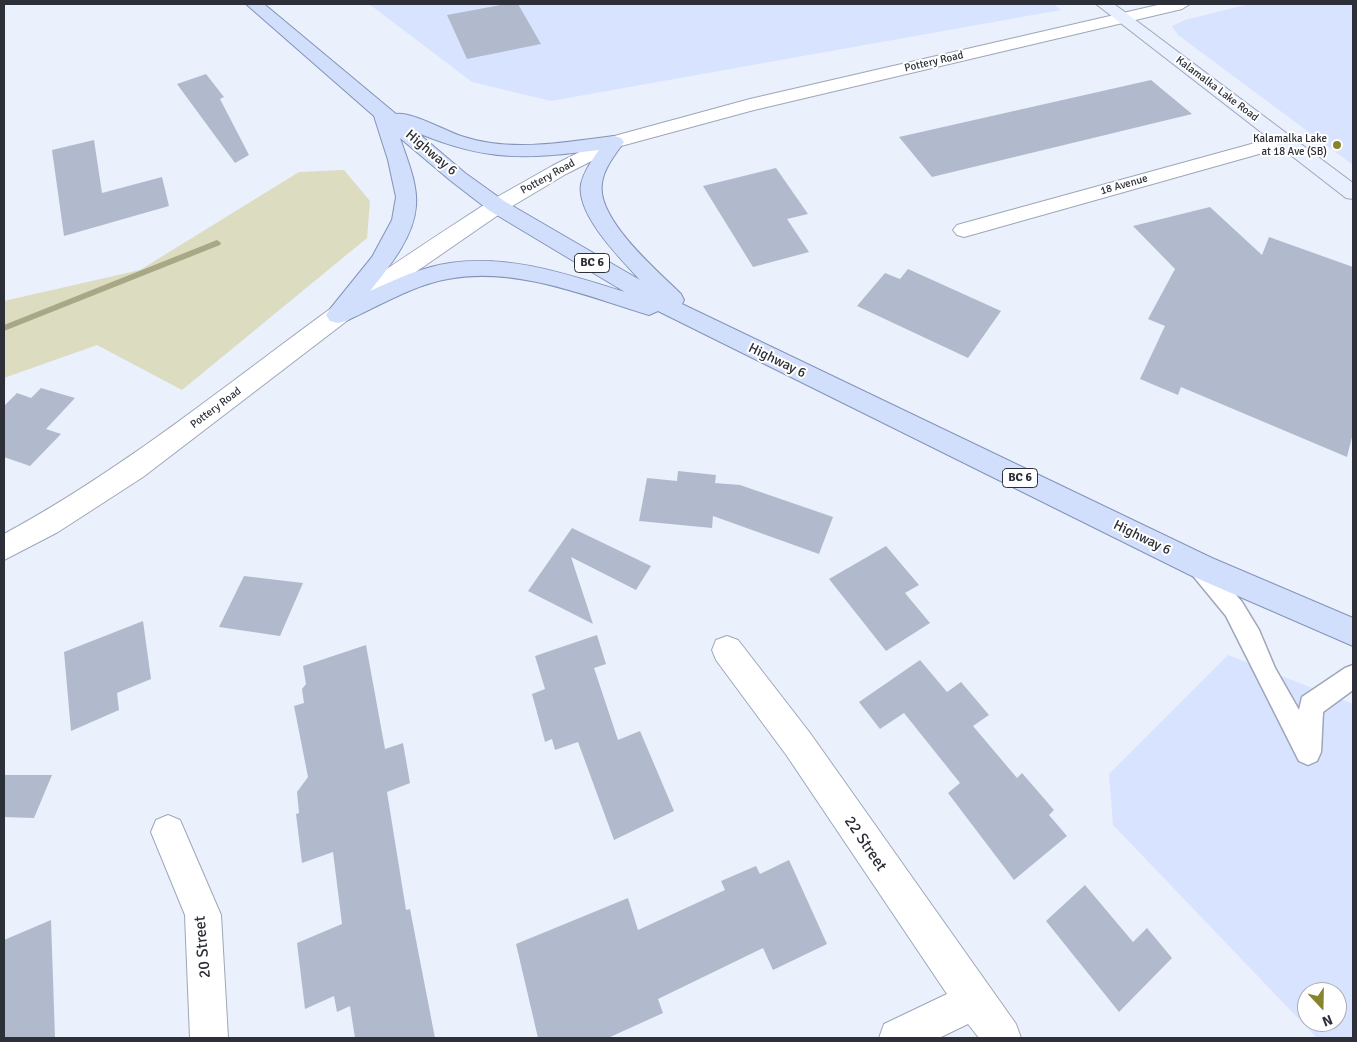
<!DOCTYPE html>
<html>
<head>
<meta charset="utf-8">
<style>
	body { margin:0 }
	#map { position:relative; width:1357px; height:1042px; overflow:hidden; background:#eaf0fc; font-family:Signika,sans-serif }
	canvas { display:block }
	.frame { position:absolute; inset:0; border:5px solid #2d3038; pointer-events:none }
	.north { position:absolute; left:1297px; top:982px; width:50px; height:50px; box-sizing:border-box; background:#fff; border:1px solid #abacaf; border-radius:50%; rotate:159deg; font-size:14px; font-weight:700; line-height:20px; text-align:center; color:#2d3038 }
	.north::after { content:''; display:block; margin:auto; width:18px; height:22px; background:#88842d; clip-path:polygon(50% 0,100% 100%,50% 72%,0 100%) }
</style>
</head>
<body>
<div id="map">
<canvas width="1357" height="1042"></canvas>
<div class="frame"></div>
<div class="north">N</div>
</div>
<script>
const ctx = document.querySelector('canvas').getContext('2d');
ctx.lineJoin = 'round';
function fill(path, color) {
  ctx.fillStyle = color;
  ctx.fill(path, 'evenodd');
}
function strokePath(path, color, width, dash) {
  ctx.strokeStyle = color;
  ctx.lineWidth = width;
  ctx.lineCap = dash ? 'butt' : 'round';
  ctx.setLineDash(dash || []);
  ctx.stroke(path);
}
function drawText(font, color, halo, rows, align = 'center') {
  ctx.font = font + ' Signika,sans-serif';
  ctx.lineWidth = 4;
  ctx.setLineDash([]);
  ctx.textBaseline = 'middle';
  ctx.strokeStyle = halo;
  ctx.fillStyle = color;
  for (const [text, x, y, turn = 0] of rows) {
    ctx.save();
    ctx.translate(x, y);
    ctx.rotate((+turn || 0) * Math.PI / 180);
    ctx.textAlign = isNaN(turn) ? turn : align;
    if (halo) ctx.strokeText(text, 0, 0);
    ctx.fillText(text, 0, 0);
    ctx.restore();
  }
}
fill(new Path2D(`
	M369,4H1054L1061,10L551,101L472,82Z
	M1249,4H1353V165L1178,35L1172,26L1185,20Z
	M1228,655L1353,704V1038H1317L1113,825L1109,774ZM1307,992H1337V1022H1307Z`), '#d8e4ff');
fill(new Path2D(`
	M344,170L370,201L367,238L182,390L97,345L4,378V301L140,270L299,172Z`), '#dcdcc1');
fill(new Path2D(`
	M217,240L221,243L220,245L4,331V325Z`), '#a8a886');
fill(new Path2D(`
	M506,4H518L541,44L467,59L447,15Z
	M206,74L224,97L220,99L249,155L235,163L177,84Z
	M1151,80L1192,114L932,177L899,137Z
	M94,140L102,193L162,177L169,206L64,236L52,150Z
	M776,168L808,214L787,219L809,252L753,267L703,186Z
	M1210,207L1262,255L1269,237L1353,267V433L1347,457L1181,387L1178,395L1140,379L1165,326L1148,319L1175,269L1133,226Z
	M908,269L1001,311L968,358L857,306L885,273L900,279Z
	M41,388L75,398L46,429L61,434L30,466L4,457V406L17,393L31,398Z
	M678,471L716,475L715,483L740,485L833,517L819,554L713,516L712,528L639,521L647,478L677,481Z
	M572,528L651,566L636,590L571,557L593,624L528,591Z
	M886,546L919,585L905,593L930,623L886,651L829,579Z
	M244,576L303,583L280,636L219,627Z
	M143,621L151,679L117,693L119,710L71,731L64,652Z
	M597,635L606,664L594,668L618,740L640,731L674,811L614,840L578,742L555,750L552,739L545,742L532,694L545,689L535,656Z
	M366,645L385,749L403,743L410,783L387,792L406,910L410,909L435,1038H355L350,1006L337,1012L334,996L305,1009L297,943L342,924L333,852L302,863L296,814L299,813L297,792L308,777L294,706L304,703L302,689L306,684L303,666Z
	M920,660L947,692L961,682L989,715L973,726L1017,778L1022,773L1054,810L1049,815L1067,836L1014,880L948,793L960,783L904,713L880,729L859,702Z
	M4,775H52L34,818L4,817Z
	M789,860L827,944L773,970L763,948L658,999L663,1013L608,1038H538L516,944L628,898L638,930L725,890L721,881L756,866L760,874Z
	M1085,885L1133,942L1147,928L1172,958L1119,1012L1046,921Z
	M51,920L55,1038H4V940Z`), '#b1bacd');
const service = new Path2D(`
	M1197,554L1205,557L1242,602L1259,630L1275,668L1299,710L1302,697L1345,668L1353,665V690L1323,712L1321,752L1317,761L1308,765L1299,761L1226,616L1189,571L1186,564L1189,557Z`);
const minor = new Path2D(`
	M1162,4H1190L1182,9L754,110L621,146L566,174L504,211L497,213L490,211L487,206L490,201L552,166L607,138L750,99Z
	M1284,135L1291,137L1294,141L1291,145L964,237L957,235L953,230L957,225Z
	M727,636L738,640L810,733L1016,1024L1021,1038H979L968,1024L939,1038H879L884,1024L947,994L787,756L716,660L712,650L716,640Z
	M168,815L180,820L221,915L228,1038H190L185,915L151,832L156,820Z`);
const tertiary = new Path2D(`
	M497,199L504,201L507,206L504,211L365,307L143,477L58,532L4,560V534C121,471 223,387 330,309C382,271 436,236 490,201Z`);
const secondary = new Path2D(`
	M1096,4H1114L1353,183V199L1346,198Z`);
const primary = new Path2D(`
	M246,4H264L396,114C410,111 446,131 461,136C511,153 563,142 614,136L621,138L624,142C615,155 604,168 602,183C596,219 658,271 681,294L684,300L682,304L1212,558L1353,618V646L1192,576L658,311L649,315C586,296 515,266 448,279C413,285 379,306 346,321L338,323L330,321L326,315L330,309L372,257L392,220L396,197L388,160L374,116ZM418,133C488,162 526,159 599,150C592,160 584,171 581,184C576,215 621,259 640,280L504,201L465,173ZM400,138L451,181L490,211L625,292C569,275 509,254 450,263C422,267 396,279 370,291C389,267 414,237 416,206C418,184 407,159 400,138Z`);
strokePath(service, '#9ea6b9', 3);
strokePath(minor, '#9ea6b9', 2);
strokePath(tertiary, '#9ea6b9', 2);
strokePath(secondary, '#9ea6b9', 2);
strokePath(primary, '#8393b7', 2);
fill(service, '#fff');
fill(minor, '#fff');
fill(tertiary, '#fff');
fill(secondary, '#e8effe');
fill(primary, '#d1dffd');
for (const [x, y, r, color] of [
	[1337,145,5,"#88842d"]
]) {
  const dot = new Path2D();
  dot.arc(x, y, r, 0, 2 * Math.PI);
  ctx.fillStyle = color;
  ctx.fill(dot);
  strokePath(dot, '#fff', 2);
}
drawText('11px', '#2d3038', '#fff', [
	["Pottery Road",934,62,-13],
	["Kalamalka Lake Road",1217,89,37],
	["Pottery Road",548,177,-29],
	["18 Avenue",1124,185,-16],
	["Pottery Road",216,408,-37]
]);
drawText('11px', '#2d3038', '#fff', [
	["Kalamalka Lake",1327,139],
	["at 18 Ave (SB)",1327,152]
], 'right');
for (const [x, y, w] of [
	[592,263,35],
	[1020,478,35]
]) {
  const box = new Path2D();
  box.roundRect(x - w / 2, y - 9.5, w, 19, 4);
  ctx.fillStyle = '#fff';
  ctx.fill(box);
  strokePath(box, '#2d3038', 1);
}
drawText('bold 12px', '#2d3038', null, [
	["BC 6",592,263],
	["BC 6",1020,478]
]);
drawText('14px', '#2d3038', '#fff', [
	["Highway 6",431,153,40],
	["Highway 6",777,361,26],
	["Highway 6",1142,538,26]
]);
drawText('16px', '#2d3038', '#fff', [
	["22 Street",865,844,56],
	["20 Street",203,947,-95]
]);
</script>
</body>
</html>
